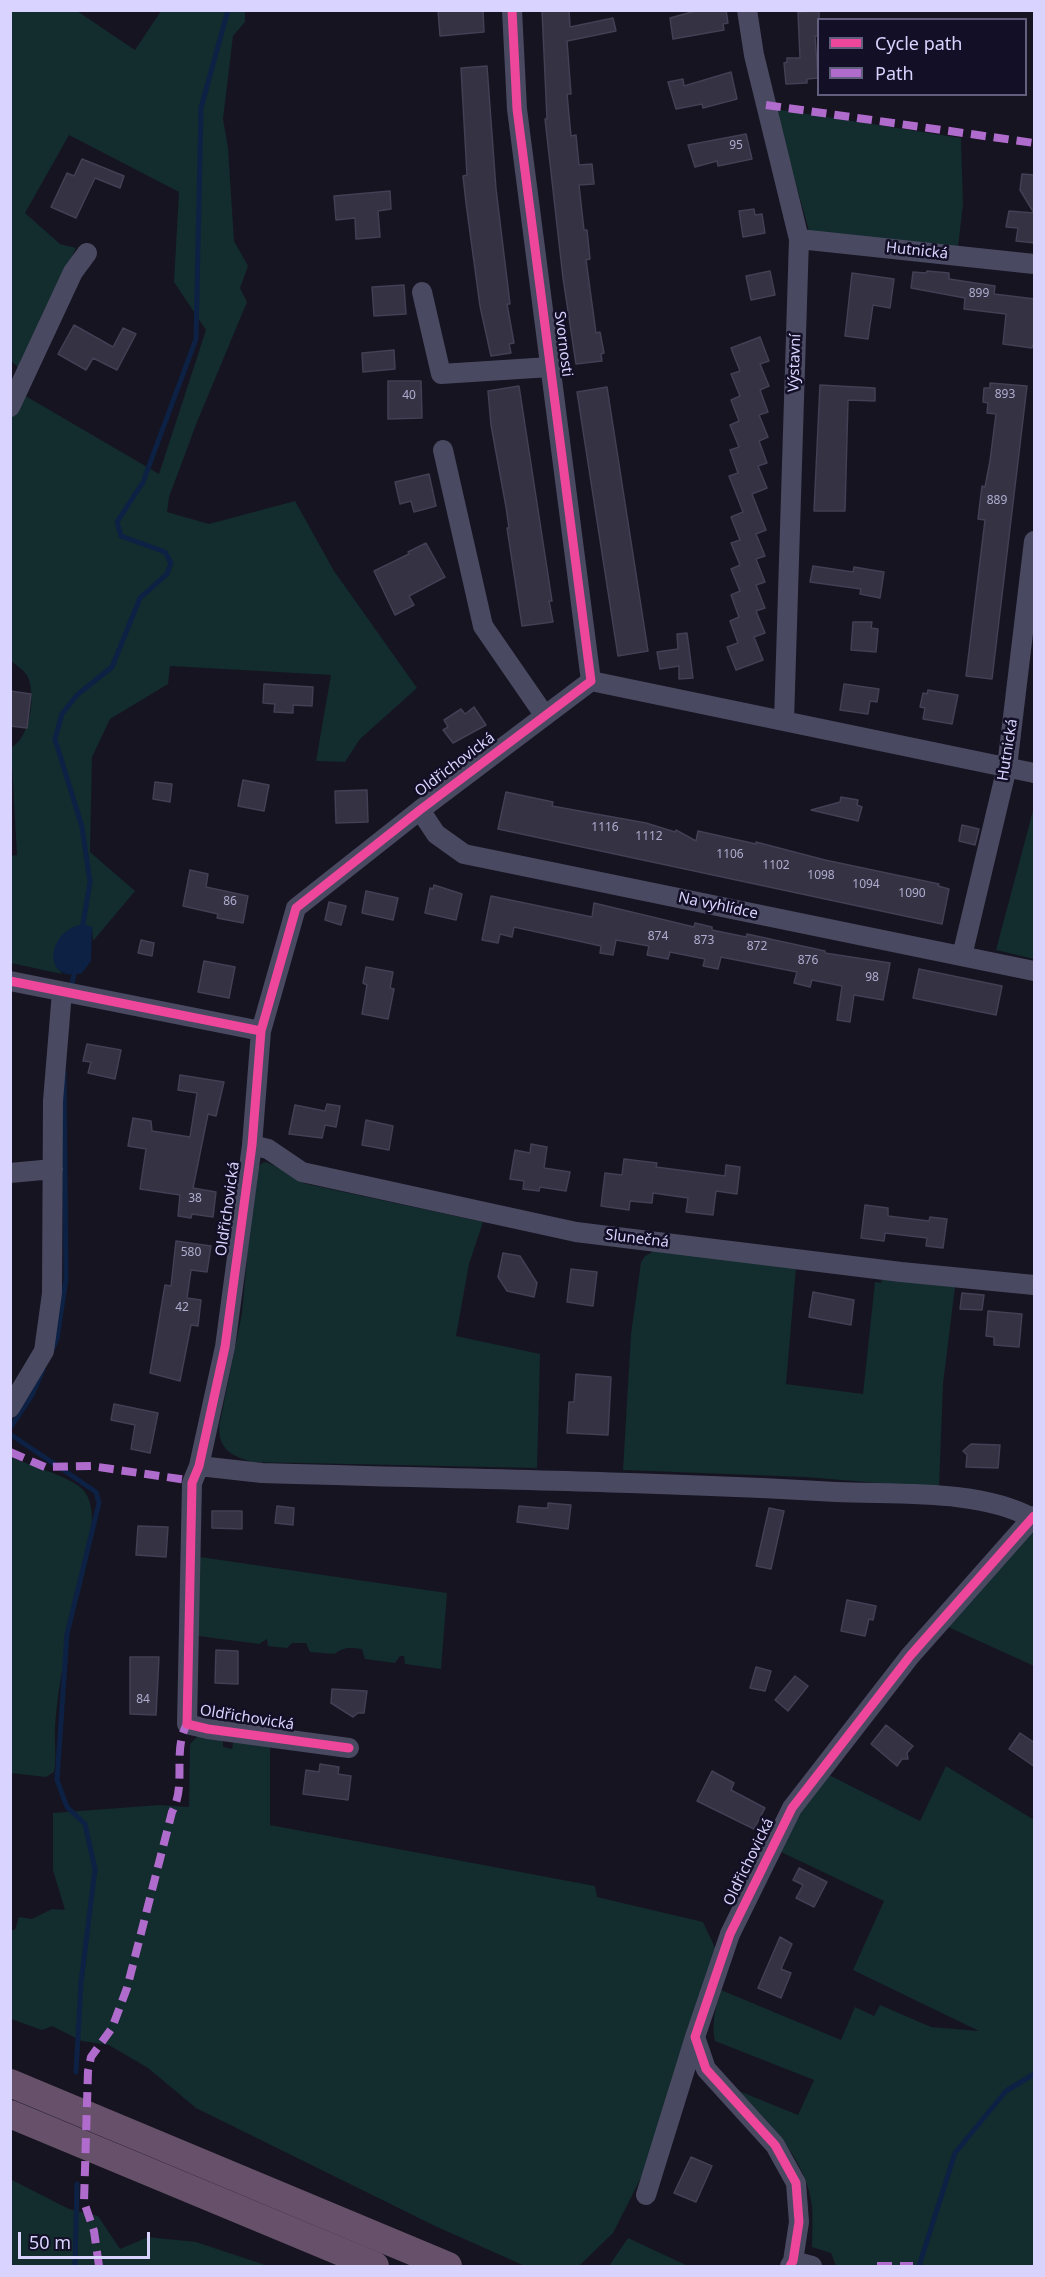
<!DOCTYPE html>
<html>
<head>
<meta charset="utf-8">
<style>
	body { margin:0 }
	#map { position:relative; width:1045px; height:2277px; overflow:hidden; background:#161421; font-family:"Noto Sans",sans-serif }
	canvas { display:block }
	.frame { position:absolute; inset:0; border:12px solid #d9d4ff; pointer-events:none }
	.legend { position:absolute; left:817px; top:18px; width:210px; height:78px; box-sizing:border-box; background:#130f26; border:2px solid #625e7d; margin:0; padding:8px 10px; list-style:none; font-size:18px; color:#d9d4ff }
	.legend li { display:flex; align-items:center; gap:12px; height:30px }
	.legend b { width:30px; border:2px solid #625e7d }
	.scale { position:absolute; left:18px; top:2232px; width:132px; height:27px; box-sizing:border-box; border:3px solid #d9d4ff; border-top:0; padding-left:8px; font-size:18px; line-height:21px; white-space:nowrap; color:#d9d4ff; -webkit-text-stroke:4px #130f26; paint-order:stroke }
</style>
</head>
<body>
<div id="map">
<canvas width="1045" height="2277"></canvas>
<div class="frame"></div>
<ul class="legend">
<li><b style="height:8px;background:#ed469a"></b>Cycle path</li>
<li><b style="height:8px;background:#b06ccc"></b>Path</li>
</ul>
<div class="scale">50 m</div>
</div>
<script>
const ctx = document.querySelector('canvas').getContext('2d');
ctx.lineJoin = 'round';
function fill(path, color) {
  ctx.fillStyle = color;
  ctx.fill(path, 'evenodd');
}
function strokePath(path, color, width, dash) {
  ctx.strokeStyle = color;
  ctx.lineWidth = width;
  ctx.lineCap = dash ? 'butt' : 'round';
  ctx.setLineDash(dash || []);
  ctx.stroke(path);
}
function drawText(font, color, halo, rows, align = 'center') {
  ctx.font = font + ' "Noto Sans",sans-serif';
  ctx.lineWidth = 5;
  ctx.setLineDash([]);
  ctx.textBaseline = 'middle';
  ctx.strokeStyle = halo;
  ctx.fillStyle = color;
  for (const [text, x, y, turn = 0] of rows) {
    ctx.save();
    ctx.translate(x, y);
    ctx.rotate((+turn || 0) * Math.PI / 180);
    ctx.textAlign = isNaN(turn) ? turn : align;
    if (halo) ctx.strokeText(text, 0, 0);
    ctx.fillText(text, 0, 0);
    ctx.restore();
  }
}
fill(new Path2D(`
	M11,11H77L135,50L161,11H245V22L233,36L223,119L228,148L234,241L248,266L240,288L247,302L197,422L169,497L167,512L209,524L295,501L334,571L417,688L360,739L345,762L316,761L331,675L170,666L168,684L110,719L92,757L90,852L135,891L93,941L92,927L54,952L55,964L62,974L11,963V856L17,855L11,748C30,737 36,698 28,677C25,671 16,665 11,661L10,421L24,395L159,474L206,330L174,282L179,192L69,135L25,213L60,244L76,248L20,369L11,361Z
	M775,109L961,138L963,204L958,247L809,231Z
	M1034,807V959L996,950Z
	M264,1162C274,1163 294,1179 307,1184L483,1222L469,1264L456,1336L540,1354L537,1468L252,1462C232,1456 219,1450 219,1427L242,1313L255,1169Z
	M654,1251L796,1268L786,1384L863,1394L875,1282L881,1283L882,1279L955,1287L943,1384L939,1488L805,1477L623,1470L631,1334L641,1262L645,1256Z
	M11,1457C30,1466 74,1477 85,1492C106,1522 74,1605 68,1640C62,1668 57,1698 55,1727C54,1742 57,1757 54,1772L46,1777L11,1773Z
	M1034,1530V1666L946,1626Z
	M193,1556L447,1593L441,1669L405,1664L404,1656H400L395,1663L365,1659L362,1649C351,1648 344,1646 335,1654L310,1652L306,1643H292L287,1648L268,1646L267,1639L259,1644L191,1635Z
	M200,1734L223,1737V1747L232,1749L234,1738L270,1744V1825L595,1886L597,1897L703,1922L716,1950L644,2172L613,2233L579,2266H525L435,2226L196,2108L148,2068L109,2045L82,2041L52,2026L42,2030L11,2019L10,1930H15L19,1917L32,1919L52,1909L65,1910L53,1870V1813L159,1805L189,1807L190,1744Z
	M946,1766L1034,1820V2266H836L831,2253L812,2247C812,2234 813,2219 812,2206C806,2158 770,2125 739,2091L798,2115L814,2080L715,2041C711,2023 716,2005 721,1990L841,2040L855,2007L874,2016L880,2005L931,2027L979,2031L853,1970L884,1901L781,1852L800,1811L829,1775L920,1821Z
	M10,2179L69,2209L98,2216L120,2249L148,2237L196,2242L268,2266H11Z
	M628,2238L688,2266H609Z`), '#132c2d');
fill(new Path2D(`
	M83,924L92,927L91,961L82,973C42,984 45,931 83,924Z`), '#0d2144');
strokePath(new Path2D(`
	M82,930L90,882L82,827L55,739L62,714L77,695L112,667L140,598L167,574L171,563L165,552L121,536L117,522L143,482L196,339L201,108L228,10
	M71,989L75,969
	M52,1350L57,1339L66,1279L64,1073
	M10,1428L32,1395L43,1370
	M10,1434L96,1492L99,1503L67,1634L57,1780L67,1807L85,1824L95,1869L81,1983L76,2072
	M75,2266L77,2184
	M919,2266L955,2153L1006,2091L1034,2074`), '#0d2144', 5);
const building = new Path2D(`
	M438,10H483L484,32L440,36Z
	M542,10H569L570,27L613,18L616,31L567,41L571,94H567L571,136L576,135L579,165L592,164L594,184L579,185L584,230H587L590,259L586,260L596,333L600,332L604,353L601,354L602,361L576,364L563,278L545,119H547Z
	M699,10H726L728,23L723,24L724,30L673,39L670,18Z
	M819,11V36H815L818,78L807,79V83L786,84L784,63L787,62V58H800L798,12Z
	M487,66L496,189L510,304H507L514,343L509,344L511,353L491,356L480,306L466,203L463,176L467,175L461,68Z
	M731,72L737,99L703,108L702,104L676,109L668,82L683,79L684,86Z
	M746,134L752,159L718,166L717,161L695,167L688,145Z
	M82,159L124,176L120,188L95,178L76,218L51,207L67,173L74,176Z
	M1022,174L1035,175V243L1016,241L1018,228L1006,227L1009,211L1034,213L1020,190Z
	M390,191L391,209L378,211L380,237L356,239L355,218L336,220L334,196Z
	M754,209L755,215L762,214L765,233L743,237L739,211Z
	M770,271L775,295L751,300L746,276Z
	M927,271L949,273V279L995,286L994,294L1035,299V339L1032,348L1003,344L1006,314L964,309L965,298L911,288L913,272L926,273Z
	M852,273L894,279L890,308L873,305L868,339L845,336Z
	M404,285L406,314L374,316L372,287Z
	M74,325L113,347L123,328L136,334L117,370L93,358L86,370L58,354Z
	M760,337L769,361L760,364L769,386L760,390L768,412L759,415L768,437L759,441L767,463L758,466L767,488L752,494L766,530L756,534L765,556L756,559L765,582L756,585L765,608L756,611L765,633L754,637L763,660L736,670L727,647L738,643L730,621L739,617L731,595L740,591L731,569L740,565L731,543L740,540L731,517L743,512L729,476L738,473L730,450L739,447L730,425L739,421L731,400L740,396L731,374L740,371L731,348Z
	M394,350L395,369L363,372L362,353Z
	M388,381H421L422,418L388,419Z
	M990,383L1027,386L992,679L966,676L985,520L978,519L982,486L985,487L990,461L996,414L987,413L988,403L983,402L984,388H990Z
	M820,385L875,388V401L848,400L845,511H814Z
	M519,386L552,601H549L553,622L522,626L507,528H509L506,507L491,425L488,391Z
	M607,387L648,651L618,656L577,392Z
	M429,474L436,506L414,512L411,501L400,504L395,482Z
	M426,543L445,577L409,596L414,605L395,615L374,571L409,554L408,552Z
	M813,566L853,572L854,567L884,572L880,598L860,594L861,589L810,582Z
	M853,622H872L871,628L878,629L876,652L851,650Z
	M687,633L693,678L679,679V666L660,669L657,652L678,649L677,634Z
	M264,684L313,687L312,706L293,705V713L274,712L275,704L263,703Z
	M844,684L879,689L877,702L870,701L868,714L840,710Z
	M928,690L958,695L952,724L923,719L925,708L920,707L923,693L927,694Z
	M10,691L31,694L27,728L10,726Z
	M474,707L486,725L453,743L443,730L448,727L444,720L461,709L465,714Z
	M243,780L269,785L264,811L238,806Z
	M155,782L172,784L170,802L153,799Z
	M367,790L368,822L336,823L335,791Z
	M506,792L553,802L552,806L646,823L675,832L676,830L696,841L698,831L756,844V842L825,860L939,884L938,886L949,889L942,924L498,829Z
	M841,797L858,800L857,805L862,807L858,821L811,810L840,802Z
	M962,825L979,829L975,845L959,841Z
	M190,870L208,874L206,887L248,896L243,923L217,918L218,914L183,906Z
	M434,885L462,894L456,920L425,913L430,888L433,889Z
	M366,891L398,898L393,920L362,913Z
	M491,896L592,917L594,903L694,927L695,923L712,927V930L746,937L747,934L825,951V953L890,963L883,1000L854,995L850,1022L837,1020L842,986L812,980L810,987L794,983L797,972L721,957L718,969L703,966L705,959L670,952L668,959L647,955L649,946L616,940L613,955L600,953L601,946L514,927L512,937L500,934L498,943L482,940Z
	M329,902L346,906L341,925L325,920Z
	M141,940L154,943L152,956L138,953Z
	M204,961L235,967L229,998L198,992Z
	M366,967L393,972L390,988L394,989L388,1019L362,1014L367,985L363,983Z
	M919,969L1002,986L996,1015L913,998Z
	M87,1044L121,1050L115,1079L88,1073L91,1062L83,1061Z
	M180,1075L224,1082L216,1116L208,1114L193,1188L216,1192L213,1217L192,1214L191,1218L178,1216L180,1195L140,1189L146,1149L128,1146L133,1118L151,1121L152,1131L190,1137L197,1093L178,1090Z
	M327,1104L340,1106L336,1127L325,1125L322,1138L289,1134L295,1105L325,1111Z
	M366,1120L393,1126L389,1150L362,1145Z
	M531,1144L547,1147L544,1168L570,1172L566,1191L540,1187L539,1191L523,1189L524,1181L510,1179L515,1150L530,1153Z
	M624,1159L657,1163L656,1167L725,1176L726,1165L740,1167L737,1194L716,1191L713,1215L686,1212L688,1198L653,1193L652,1203L630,1201L629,1210L601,1206L605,1173L622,1175Z
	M865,1205L888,1208V1216L929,1221L930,1217L947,1219L943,1248L926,1246L927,1238L885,1233L884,1241L861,1238Z
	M176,1241L211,1246L207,1272L191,1270L187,1298L201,1300L198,1326L191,1325L180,1381L150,1373L165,1285L171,1286Z
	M503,1253L520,1256L537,1283L534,1297L507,1291L498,1277Z
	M571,1269L597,1272L593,1306L567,1302Z
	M813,1292L854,1300L851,1325L809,1317Z
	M962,1293L984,1295L982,1310L960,1309Z
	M988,1311L1022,1314L1019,1347L994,1345V1337L986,1336Z
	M576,1374L611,1377L608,1435L567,1433L569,1402H574Z
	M114,1404L158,1413L150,1453L131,1449L135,1425L111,1420Z
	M971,1444L1000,1445L998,1468L966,1467L967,1455L963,1451Z
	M548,1503L571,1505L568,1529L517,1522L519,1506L542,1508H548Z
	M277,1506L294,1508L293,1525L275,1523Z
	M769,1508L784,1511L771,1569L756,1566Z
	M212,1511H242V1529L212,1528Z
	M138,1526L168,1527L166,1557L136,1555Z
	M847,1600L876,1606L873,1620L869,1619L865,1636L841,1631Z
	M216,1650L238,1651V1684L215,1683Z
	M130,1657H159L156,1715L130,1714Z
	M756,1667L771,1671L765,1691L750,1688Z
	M795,1676L808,1686L788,1711L775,1700Z
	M332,1689L367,1691L364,1713H358L353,1717L331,1703Z
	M886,1725L913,1746L907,1753L908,1759H902L897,1766L871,1744Z
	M1020,1733L1035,1743V1767L1009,1749Z
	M320,1764L339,1767L338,1774L351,1776L348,1800L303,1794L306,1770L319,1772Z
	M712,1771L734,1783L731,1790L765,1808L754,1829L697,1801Z
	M799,1868L827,1882L814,1907L796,1898L803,1885L793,1880Z
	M780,1937L792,1944L781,1969L791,1973L781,1998L758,1988Z
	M691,2157L712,2166L696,2202L674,2193Z`);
fill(building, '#343243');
strokePath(building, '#433f54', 1.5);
strokePath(new Path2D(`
	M512,10L517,109L591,681
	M747,10L754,55L799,239L784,721
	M799,239L1034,264
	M422,292L441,374L550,367
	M10,407L73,272L87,253
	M443,450L483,626L545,716
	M591,681L1034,773
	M420,810L436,834L464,854L1034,971
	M962,956L1007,767L1034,541
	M10,981L261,1031
	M252,1145L268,1149L302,1172L576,1232L901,1272L1034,1285
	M10,1173L53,1169
	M10,1408L44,1351L52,1293L53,1101L62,992
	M199,1466L262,1473C453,1479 645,1481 836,1492C896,1495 979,1489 1032,1518
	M349,1748L208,1729L187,1724L192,1483L199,1466L225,1347L252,1145L261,1031L296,908L420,810L591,681
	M646,2195L695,2037
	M793,2261L812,2266
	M790,2266L793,2261L799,2222L796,2183L775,2145L706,2069L695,2037L730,1934L792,1808L910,1656L1034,1516`), '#4a4962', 20);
strokePath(new Path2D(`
	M10,2083L448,2266
	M10,2114L375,2266`), '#67516a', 28);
strokePath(new Path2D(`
	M766,105L1034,143
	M10,1452L45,1467L91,1466L187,1480L192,1483
	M99,2266L94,2231L84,2202L88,2071L91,2057L112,2028L127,1988L172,1812C187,1785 172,1751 187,1724
	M877,2266H913`), '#b06ccc', 8, [15, 8]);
strokePath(new Path2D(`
	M10,981L261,1031
	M349,1748L208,1729L187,1724L192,1483L199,1466L225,1347L252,1145L261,1031L296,908L420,810L591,681L517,109L512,10
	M790,2266L793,2261L799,2222L796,2183L775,2145L706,2069L695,2037L730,1934L792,1808L910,1656L1034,1516`), '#ed469a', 9);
drawText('12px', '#b0acd0', null, [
	["95",736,146],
	["899",979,294],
	["893",1005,395],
	["40",409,396],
	["889",997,501],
	["1116",605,828],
	["1112",649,837],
	["1106",730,855],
	["1102",776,866],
	["1098",821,876],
	["1094",866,885],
	["1090",912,894],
	["86",230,902],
	["874",658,937],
	["873",704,941],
	["872",757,947],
	["876",808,961],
	["98",872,978],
	["38",195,1199],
	["580",191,1253],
	["42",182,1308],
	["84",143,1700]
]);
drawText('15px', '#d9d4ff', '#130f26', [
	["Hutnická",917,251,6],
	["Svornosti",563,344,83],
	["Výstavní",795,363,-88],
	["Hutnická",1008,750,-81],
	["Oldřichovická",455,765,-37],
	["Na vyhlídce",718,906,12],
	["Oldřichovická",228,1209,-82],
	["Slunečná",637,1239,7],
	["Oldřichovická",247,1718,9],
	["Oldřichovická",749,1862,-64]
]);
</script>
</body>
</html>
